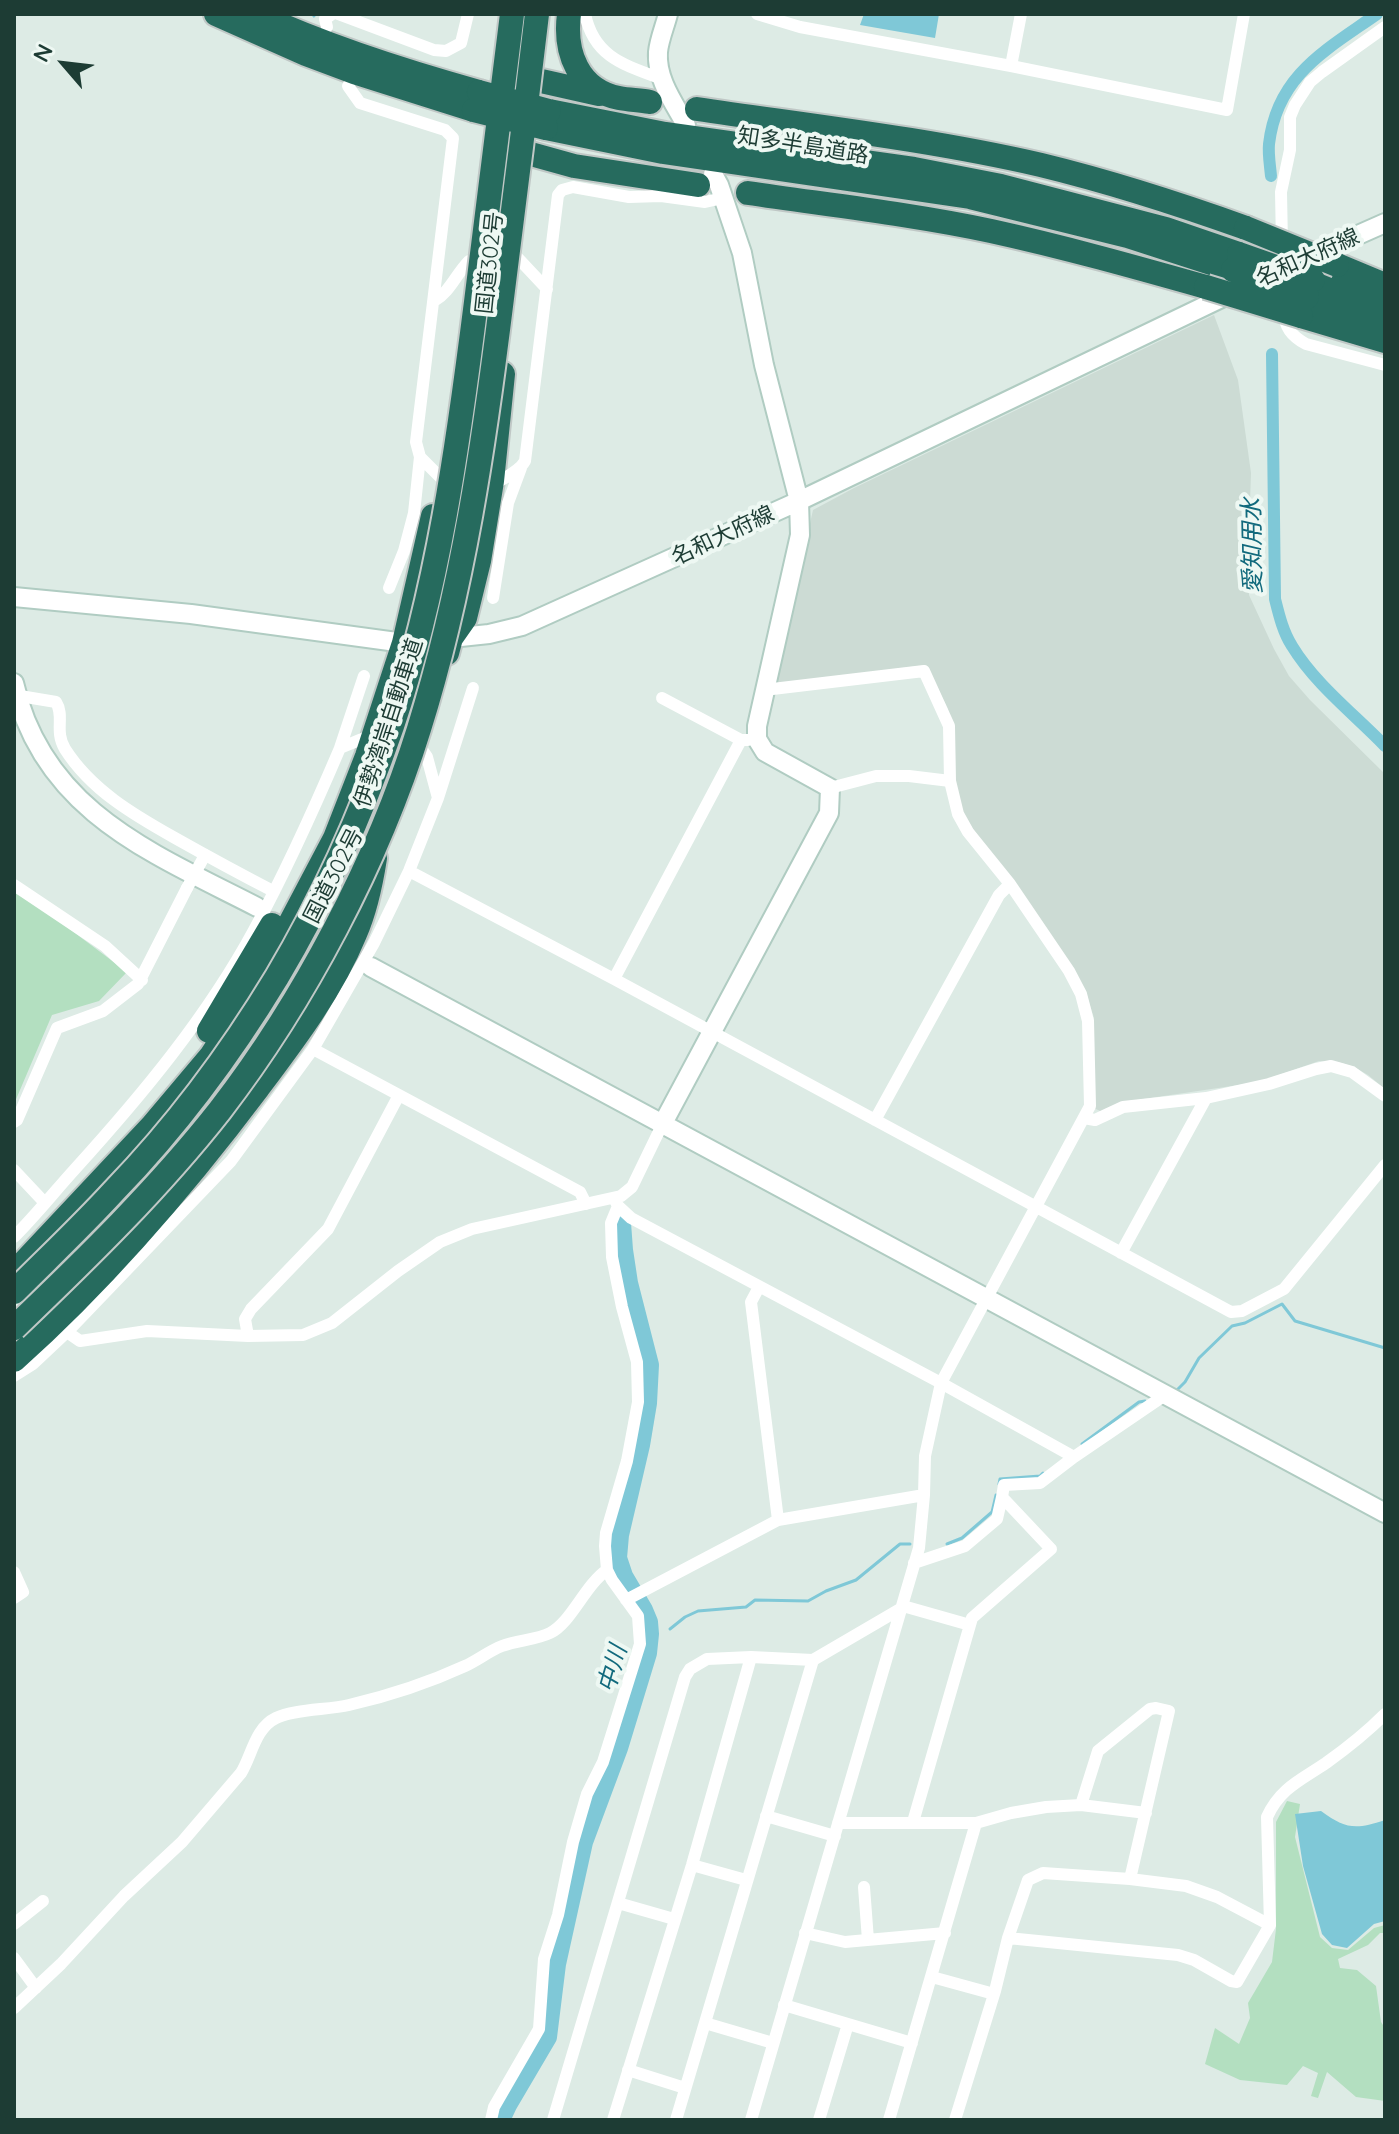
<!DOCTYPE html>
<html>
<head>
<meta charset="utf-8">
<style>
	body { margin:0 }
	#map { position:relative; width:1399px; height:2134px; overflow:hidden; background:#ddebe5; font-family:Quicksand,sans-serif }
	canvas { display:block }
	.frame { position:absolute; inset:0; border:16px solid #1d3c34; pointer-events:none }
	.north { position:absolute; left:24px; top:24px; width:80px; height:80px; -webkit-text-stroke:6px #eef8f3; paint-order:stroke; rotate:298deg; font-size:22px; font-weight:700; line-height:32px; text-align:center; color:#1d3c34 }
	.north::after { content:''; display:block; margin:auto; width:28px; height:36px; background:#1d3c34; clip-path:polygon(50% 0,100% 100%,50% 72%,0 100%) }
</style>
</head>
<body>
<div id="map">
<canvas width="1399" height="2134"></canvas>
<div class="frame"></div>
<div class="north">N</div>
</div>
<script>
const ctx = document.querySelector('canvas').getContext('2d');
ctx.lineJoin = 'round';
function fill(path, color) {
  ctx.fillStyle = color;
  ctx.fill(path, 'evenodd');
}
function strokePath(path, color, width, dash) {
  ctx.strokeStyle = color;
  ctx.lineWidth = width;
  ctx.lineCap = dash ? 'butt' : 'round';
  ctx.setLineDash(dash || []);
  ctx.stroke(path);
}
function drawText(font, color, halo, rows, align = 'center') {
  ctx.font = font + ' Quicksand,"Noto Sans JP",sans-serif';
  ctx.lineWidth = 8;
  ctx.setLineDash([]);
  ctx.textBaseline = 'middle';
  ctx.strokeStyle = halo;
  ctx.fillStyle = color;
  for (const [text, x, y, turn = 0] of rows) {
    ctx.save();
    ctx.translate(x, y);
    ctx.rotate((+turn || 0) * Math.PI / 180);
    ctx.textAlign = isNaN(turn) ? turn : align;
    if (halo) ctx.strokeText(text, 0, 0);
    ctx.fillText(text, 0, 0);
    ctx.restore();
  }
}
fill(new Path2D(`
	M1214,315L1238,380L1251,473L1249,533L1247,545L1249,595L1274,649L1289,676L1310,700L1385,774V1089L1368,1075L1354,1067L1338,1062L1319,1061L1259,1082L1123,1102L1102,1112L1094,1108V1018L1085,989L966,819L959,801L955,782L948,709L926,665L778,684L775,679L813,510L854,488Z`), '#ccdbd4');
fill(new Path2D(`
	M14,892L47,912L127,972L99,1001L52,1015L14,1104Z
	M1287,1801L1300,1804L1295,1837L1320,1937L1332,1948L1348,1950L1374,1928L1385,1925V1933H1380L1368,1945L1338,1959L1340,1968L1357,1970L1376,1986L1381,2022L1385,2028V2101L1356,2097L1327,2072L1318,2098L1311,2096L1318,2073L1303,2066L1287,2085L1240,2080L1205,2064L1215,2028L1239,2044L1250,2018L1248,2003L1272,1962L1276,1929V1822Z`), '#b3dfc0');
fill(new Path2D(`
	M864,14H939L935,38L860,25Z
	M1321,1811C1346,1829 1355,1830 1385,1820V1921L1374,1924L1347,1948L1332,1945L1322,1934L1303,1866L1295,1814Z`), '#7fc8d7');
strokePath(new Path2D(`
	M313,14L314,16
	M1177,1390L1185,1382L1199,1358L1232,1326L1245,1323L1282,1304L1295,1321L1385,1348
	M1082,1444L1139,1402L1145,1401
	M999,1484L1000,1479L1040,1476L1043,1473
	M947,1544L962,1538L992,1512L996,1495
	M670,1629L685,1617L698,1611L746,1607L755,1600L808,1601L826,1591L856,1580L900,1544H910`), '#7fc8d7', 3);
strokePath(new Path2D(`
	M1271,176C1270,165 1268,154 1269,144C1277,75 1326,50 1377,14
	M1272,354L1275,599C1279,615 1283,632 1292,646C1315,684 1354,714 1385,746`), '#7fc8d7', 12);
strokePath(new Path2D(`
	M500,2120L507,2105L547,2037L556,1964L583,1842L618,1748L647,1653L649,1634L648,1622L643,1610L623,1576L617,1558L619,1535L640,1445L647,1403L649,1365L628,1283L623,1250L621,1223`), '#7fc8d7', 20);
const secondary = new Path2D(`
	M668,14C665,26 659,40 658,52C656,79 674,103 686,125
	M1306,258L1385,223
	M14,597L191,614L404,643L489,634L522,626L799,501L1236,291
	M14,683C43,811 152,853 257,907
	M371,967L1385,1513
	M662,1125L829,813L830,788L765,752L757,739V726L800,535L799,501L764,365L742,253L719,185L713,174`);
const highway = new Path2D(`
	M216,14L306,54L354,72L474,110
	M256,14C328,47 403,71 479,92
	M569,14C564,52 578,90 619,98C629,100 640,100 650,102
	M510,74L599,94
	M697,109C812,126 928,139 1041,165C1111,182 1179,204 1246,228
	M549,111L665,134L914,169L1001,186L1166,229L1239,254
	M546,128L663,152L970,197L1128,236L1233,270
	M502,146L574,166L698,185
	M748,193C829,205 911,214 991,231C1064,247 1135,267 1206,287
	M1337,265L1385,285
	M1313,280L1385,305
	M1307,297L1385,322
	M1301,316L1385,341
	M447,653L451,638L465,618L479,561L492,481L503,374
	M209,1031L272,925
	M14,1273L152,1126L211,1056L258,984L335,838L367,756L404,643L433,516
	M14,1360C105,1279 185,1185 258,1088C294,1040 332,990 355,934C366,909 371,884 375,858`);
strokePath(secondary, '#b0ccc2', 22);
strokePath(highway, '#c0c8c6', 28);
strokePath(new Path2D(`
	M338,14L434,50L446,51L461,43L468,14
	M585,14C594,57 624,65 662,79
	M757,14L800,27L1011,66L1227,110L1244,14
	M327,27L325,19L332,14
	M1011,66L1021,14
	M348,86L360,103L445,130L453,138L416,442L420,457L441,478
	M1282,244L1281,192L1290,150V117L1295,105L1310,82L1322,72L1385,27
	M516,256L547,289
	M434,301C450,292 456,274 469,261
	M1283,311C1285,327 1291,336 1306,344L1385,365
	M492,486C503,478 519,472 525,461L558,195L562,190L573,187L629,197L661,196L705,202L723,198
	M389,588L404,551L414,513L420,457
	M493,598L508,503L521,468
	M14,695L56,702C65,716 54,731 65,749C91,790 134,815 175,838C207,856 240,874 273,891
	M662,698L741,740H748
	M340,748L364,676
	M830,788L876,776H909L950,781
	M438,798L473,688
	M409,871L614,979L1231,1312L1242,1311L1284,1289L1385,1165
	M14,885L105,946L142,980
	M614,979L741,740
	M313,1049L580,1192L586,1204
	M1084,1118L1095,1120L1123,1107L1206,1098L1269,1084L1316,1069L1331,1066L1352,1072L1385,1096
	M875,1120L999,895L1010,884
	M14,1122L17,1120L57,1028L103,1011L138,984L187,888
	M14,1170L45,1203
	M616,1202L618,1206L631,1218L941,1383L1074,1457L1165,1395
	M14,1237C36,1215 55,1191 75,1169C142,1095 207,1017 254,930C286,871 314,809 340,748L374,734
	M1121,1253L1206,1098
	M759,1287L751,1302L778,1520
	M67,1332L80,1341L147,1331L248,1336L303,1335L332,1323L398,1271L440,1242L472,1229L621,1196L632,1187L662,1125
	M248,1336L245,1319L251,1309L328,1229L399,1095
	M14,1376L33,1364L67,1332L231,1161L313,1049L374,943L409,871L438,798L427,757L418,744
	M1002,1497L1004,1485L1040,1483L1074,1457
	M14,1572L23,1592L14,1598
	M626,1600L778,1520L924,1495
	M903,1606L970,1625
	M1081,1805L1146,1813
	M766,1816L835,1836
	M913,1822L972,1618L1051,1549L1002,1497L997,1519L965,1546L914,1563
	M838,1823H976L1011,1813L1046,1807L1081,1805L1098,1751L1150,1709L1156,1708L1169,1711L1130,1879
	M692,1865L746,1880
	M864,1887L868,1940
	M618,1903L674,1919
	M14,1924L43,1901
	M805,1933L845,1942L945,1933
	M1008,1938L1178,1955L1194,1960L1231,1981L1237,1982L1270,1925L1267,1817C1280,1788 1301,1780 1326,1763C1347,1748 1367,1732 1385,1714
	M14,1958L36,1988
	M932,1977L994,1994
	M784,2005L912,2043
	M14,2008L61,1964L124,1896L182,1842L241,1773C252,1755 255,1728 276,1718C294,1709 328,1710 349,1705C388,1696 428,1683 465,1666C478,1660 489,1651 502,1646C517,1640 536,1640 550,1633C571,1623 585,1585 607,1570
	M705,2023L773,2043
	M628,2070L685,2088
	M491,2120L494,2107L539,2029L544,1959L558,1915L573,1842L587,1794L603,1762L640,1644L638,1616L612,1580L607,1570L605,1546L606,1533L627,1461L638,1402L637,1362L622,1307L612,1257L611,1223L618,1206
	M553,2120L685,1677L690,1669L707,1659L751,1657L813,1660L902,1608
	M613,2120L692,1865L751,1657
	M676,2120L813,1660
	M751,2120L919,1548L924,1495L925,1456L941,1383L1090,1106L1088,1021L1081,994L1069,971L1010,884L968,832L958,814L950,781L949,726L924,671L764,690
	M819,2120L848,2024
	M889,2120L976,1823
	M955,2120L995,1991L1008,1938L1028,1880L1043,1873L1130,1879L1186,1886L1217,1897L1270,1925`), '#fff', 12);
strokePath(secondary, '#fff', 18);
strokePath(highway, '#266b5e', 24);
const highwayBridge = new Path2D(`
	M479,92L549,111
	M474,110L546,128
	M1246,228L1337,265
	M1239,254L1313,280
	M1233,270L1307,297
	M1206,287L1301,316
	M14,1292C48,1258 82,1226 114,1191C176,1127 231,1053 277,977C324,898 362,813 392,726C438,589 458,445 476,302C488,206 500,110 512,14
	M14,1328C86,1259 158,1189 220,1110C304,1001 378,861 419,729C463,588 484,443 502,298C514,203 526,109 537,14`);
strokePath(highwayBridge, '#c0c8c6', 28, []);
strokePath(new Path2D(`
	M187,888L205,855`), '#fff', 12);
strokePath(highwayBridge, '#266b5e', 24);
drawText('22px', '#1d3c34', '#eef8f3', [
	["知多半島道路",803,146,9],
	["名和大府線",1308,258,-24],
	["国道302号",490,263,-84],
	["名和大府線",723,536,-25],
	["伊勢湾岸自動車道",389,723,-72],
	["国道302号",334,876,-63]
]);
drawText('italic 24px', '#126a7d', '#eef8f3', [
	["愛知用水",1253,546,-91],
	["中川",613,1669,-74]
]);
</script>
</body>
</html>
